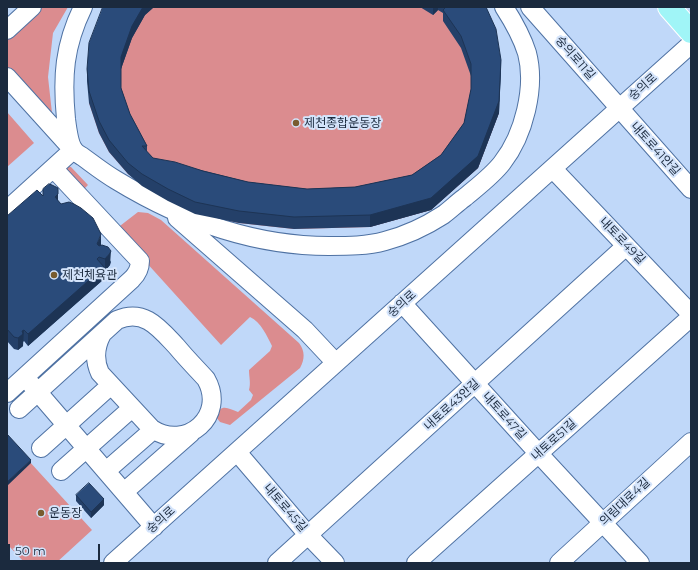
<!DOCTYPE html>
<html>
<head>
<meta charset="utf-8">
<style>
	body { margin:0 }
	#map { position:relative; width:698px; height:570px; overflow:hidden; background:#c0d8f9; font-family:Montserrat,sans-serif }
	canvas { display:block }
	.frame { position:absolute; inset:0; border:8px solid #1b2a3e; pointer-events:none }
	.scale { position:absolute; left:8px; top:544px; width:92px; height:18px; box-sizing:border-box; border:2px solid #1b2a3e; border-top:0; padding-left:5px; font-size:12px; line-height:14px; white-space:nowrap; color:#1b2a3e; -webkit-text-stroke:3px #d4e4fb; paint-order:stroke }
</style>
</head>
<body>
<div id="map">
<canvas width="698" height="570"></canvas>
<div class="frame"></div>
<div class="scale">50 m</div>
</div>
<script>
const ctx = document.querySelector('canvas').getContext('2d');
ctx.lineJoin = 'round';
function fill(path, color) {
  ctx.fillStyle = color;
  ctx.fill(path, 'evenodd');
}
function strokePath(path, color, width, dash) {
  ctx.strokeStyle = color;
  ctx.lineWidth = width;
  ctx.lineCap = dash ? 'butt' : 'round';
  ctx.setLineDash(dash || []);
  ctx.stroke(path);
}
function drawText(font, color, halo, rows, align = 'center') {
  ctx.font = font + ' Montserrat,"Noto Sans KR",sans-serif';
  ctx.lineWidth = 4;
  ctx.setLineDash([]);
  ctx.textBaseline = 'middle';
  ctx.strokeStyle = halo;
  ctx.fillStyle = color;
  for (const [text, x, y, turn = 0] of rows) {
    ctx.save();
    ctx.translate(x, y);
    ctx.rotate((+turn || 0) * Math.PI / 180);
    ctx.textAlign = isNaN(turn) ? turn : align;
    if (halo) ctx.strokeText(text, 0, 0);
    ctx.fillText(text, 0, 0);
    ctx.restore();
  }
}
fill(new Path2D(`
	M43,7H68L53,33L48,77L53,122L7,69V39Z
	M109,7H477L499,113L478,168L431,210L370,227L294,229L239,223L195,214L128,174L109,152L99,133L89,103Z
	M7,112L34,143L7,167Z
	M68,166L71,167L88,185L82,191L66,169Z
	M138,212L148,213L161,220L299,343C305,351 305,359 300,368L230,425L220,422L216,417C220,403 228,408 238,412L251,400L253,395L249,390C251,383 249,377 249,370L270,351L272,346C267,336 261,322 250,317L221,345L116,229Z
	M7,437L92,530L56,563H25L7,544Z`), '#db8c8f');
const minor = new Path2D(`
	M83,7C64,46 62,77 66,119C67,127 69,144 74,150C76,153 80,155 83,157C94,165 104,173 116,180C180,219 253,246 329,246C348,246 367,246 385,241C404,236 426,226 443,215C450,210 457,203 464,198C477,187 492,176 502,163C524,135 536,87 527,53C522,37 513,21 504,7
	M530,7L691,189
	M7,30L32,7
	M7,77L73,150L7,210
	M553,169L691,314
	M177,218L305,330L336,363
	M402,303L539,454L640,563
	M30,383L154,527
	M7,393L132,279C137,274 140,268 140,261L53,168
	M19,409L117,320C145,308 160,329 177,347C186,358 196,368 206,379C227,416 186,451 152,429L100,373C94,360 95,347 102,334
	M41,448L111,385
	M237,452L308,535L335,563
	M61,471L132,408
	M106,471L153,430
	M124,492L191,433
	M113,563L691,44
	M277,563L626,246
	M416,563L691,317
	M559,563L691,442`);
const major = new Path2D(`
	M669,7L691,32`);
strokePath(minor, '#4f72a3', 20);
strokePath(major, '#fff', 24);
strokePath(minor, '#fff', 18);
strokePath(major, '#a0f5f7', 22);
fill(new Path2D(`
	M103,7H154L145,15L132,38L121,69V88L130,114L147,146V152L153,158L248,182L307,189L355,187L412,175L441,155L464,123L471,90V76L461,48L443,21V13L438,10L433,15L420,7H486L501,72L499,113L478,168L431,210L370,227L294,229L239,223L195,214L168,201L142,186L128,174L109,152L99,133L89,103L87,81V69Z
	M43,196L58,201L101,245L111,262L110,265L105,271L104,270V279L28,346L24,341L23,342V346L18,350L14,349L7,341V216Z
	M76,495L104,505L91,518L76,501Z`), '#244069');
fill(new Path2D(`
	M143,7H154L145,15L132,38L121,69V57L132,26Z
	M433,7H438V10L433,15Z
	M501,60L499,113L478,168L431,210L370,227V215L431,198Z
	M58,194V205L55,197Z
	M101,234V246L97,255V244Z
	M111,251L110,265L105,271V259Z
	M104,267V279L28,346V334Z
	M24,330L23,346L18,350V338L22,331Z
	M31,460V463L7,486V482Z
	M104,499V505L91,518V512Z`), '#1d3455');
const building = new Path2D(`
	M103,7H143L132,26L121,57V88L130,114L147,146H142L153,158L175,162L203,171L248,182L307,189L355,187L412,175L441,155L464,123L471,89V64L461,36L443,10L446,7H486L496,29L501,60L499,101L478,156L431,198L370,215L294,217L239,211L195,202L168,189L142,174L128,163L109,140L99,121L89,91L87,69L89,43Z
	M49,184L52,185L58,188V194L55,197L61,204L69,202L74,204L81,208L93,218L101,234L97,244L99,246L102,245L108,247L111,251L110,253L105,259L99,257L97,259L104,267L28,334L24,330L22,331L23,334L18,338L14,337L7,329V216L37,190L43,196V189Z
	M7,434L31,460L7,482Z
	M89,483L104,499L91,512L76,495Z`);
fill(building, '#2a4b7a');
strokePath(building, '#1d3455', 1);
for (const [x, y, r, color] of [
	[296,123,4,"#785c2f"],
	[54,275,4,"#785c2f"],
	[41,513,4,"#785c2f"]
]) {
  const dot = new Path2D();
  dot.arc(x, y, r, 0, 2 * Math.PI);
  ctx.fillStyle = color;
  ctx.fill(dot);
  strokePath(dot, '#d4e4fb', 1.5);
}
drawText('12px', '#1b2a3e', '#d4e4fb', [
	["숭의로11길",575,58,49],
	["숭의로",643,87,-42],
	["내토로41안길",655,149,48],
	["내토로49길",622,241,46],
	["숭의로",402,304,-42],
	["내토로43안길",452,405,-42],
	["내토로47길",504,416,48],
	["내토로51길",554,440,-42],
	["의림대로4길",625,502,-43],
	["내토로45길",285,508,49],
	["숭의로",161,520,-42]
]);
drawText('12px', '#1b2a3e', '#d4e4fb', [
	["제천종합운동장",304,123],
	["제천체육관",62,275],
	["운동장",49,513]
], 'left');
</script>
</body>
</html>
